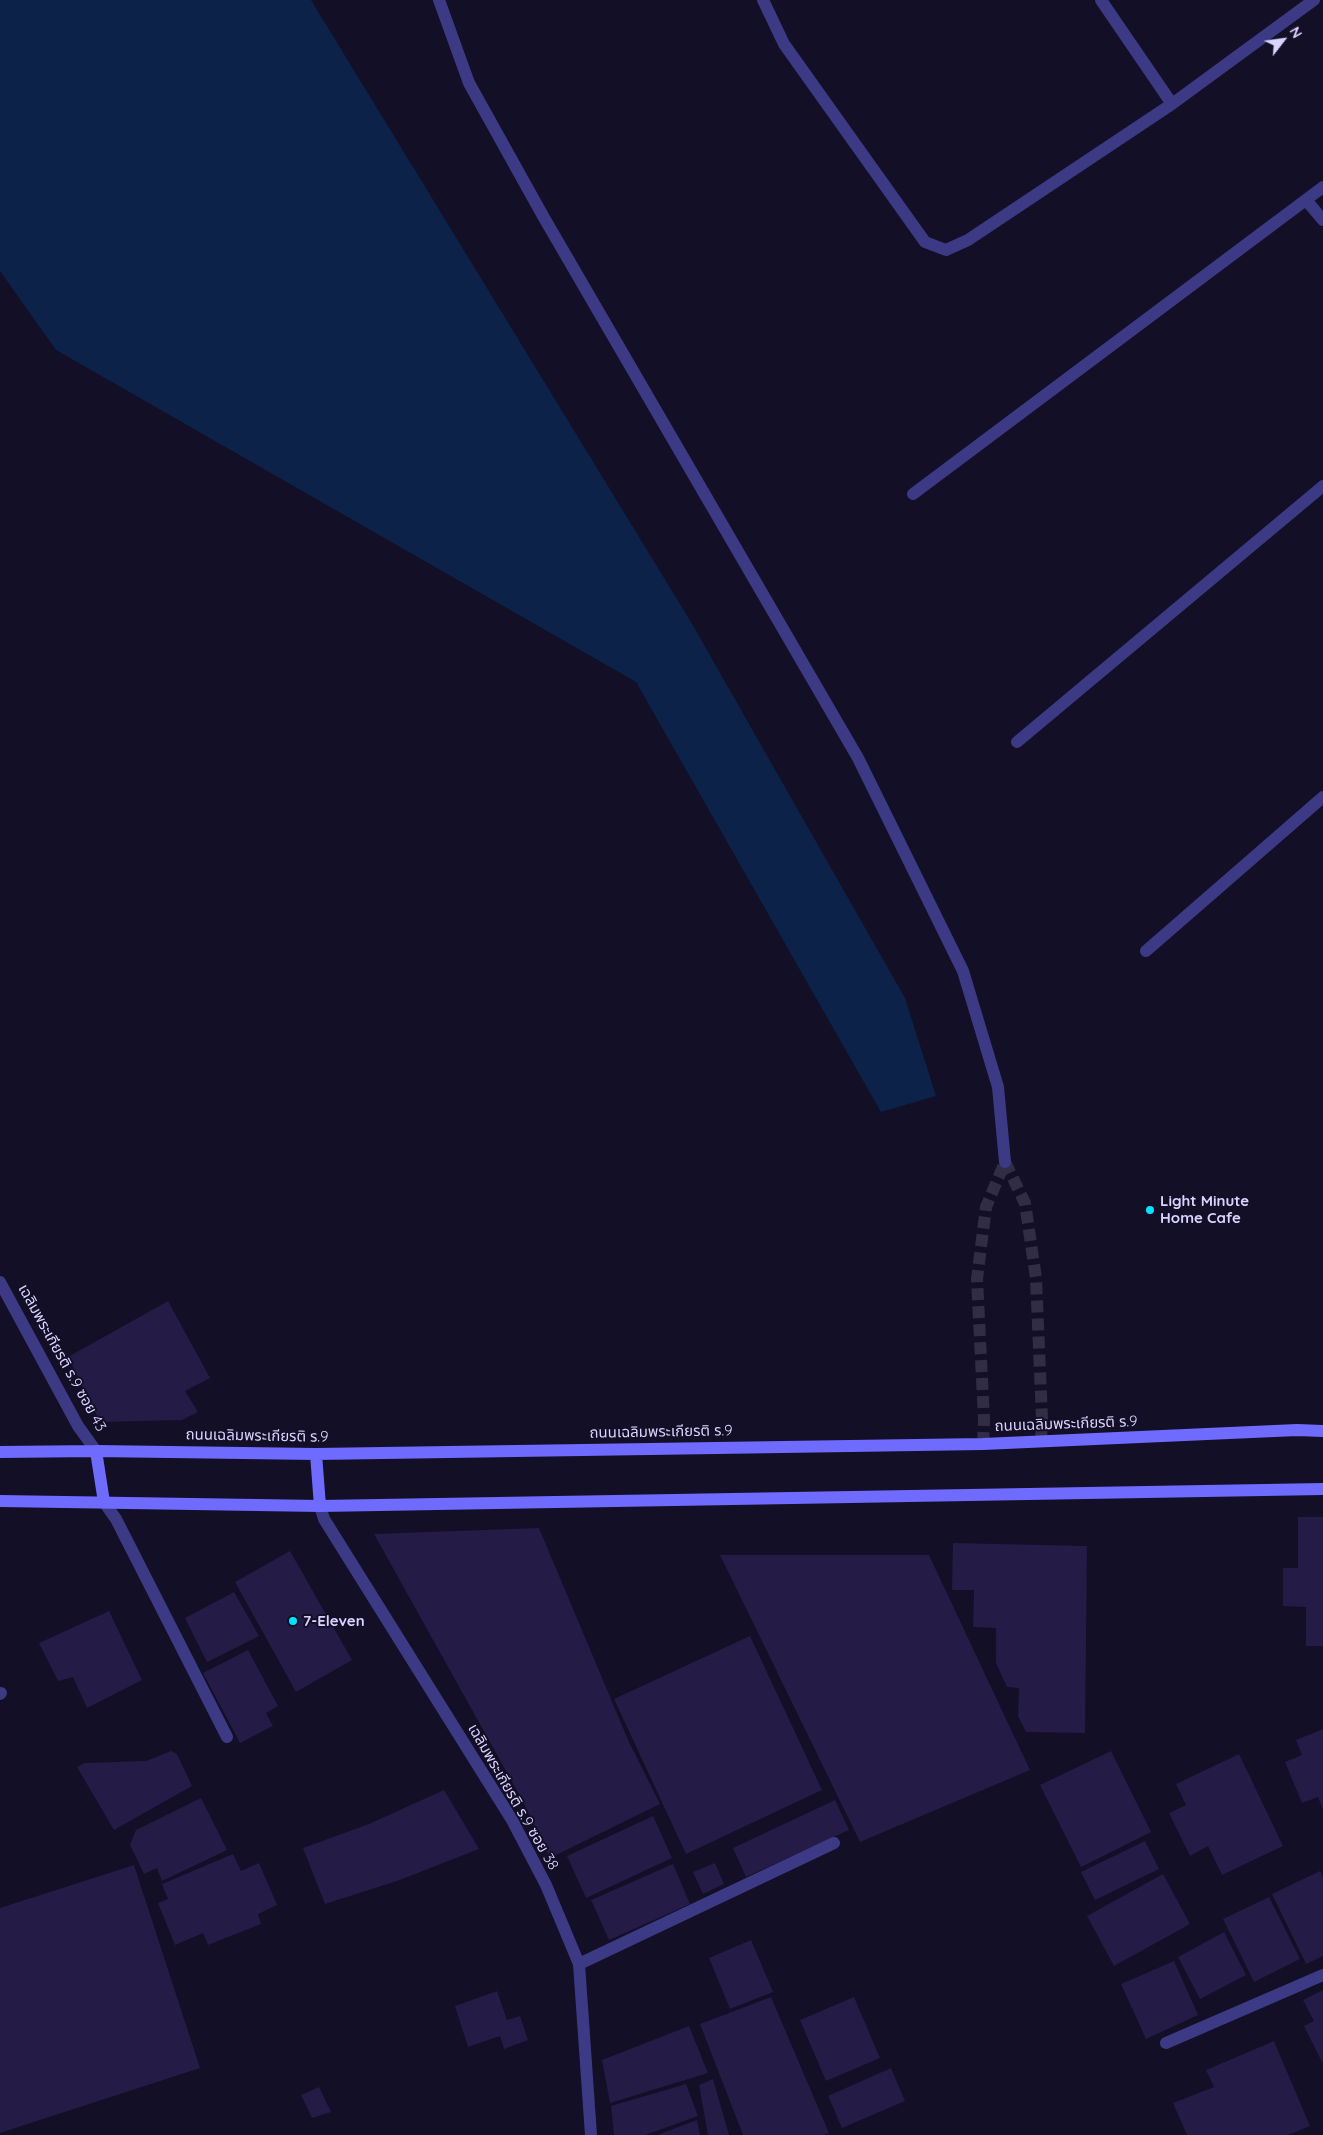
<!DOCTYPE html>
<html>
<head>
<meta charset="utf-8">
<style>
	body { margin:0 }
	#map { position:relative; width:1323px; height:2135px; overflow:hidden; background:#130f26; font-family:Quicksand,sans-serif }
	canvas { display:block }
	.north { position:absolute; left:1258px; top:15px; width:50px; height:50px; -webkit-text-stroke:4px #130f26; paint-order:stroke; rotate:60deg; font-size:14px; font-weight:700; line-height:20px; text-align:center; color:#d9d4ff }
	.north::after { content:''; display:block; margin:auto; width:18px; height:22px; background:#d9d4ff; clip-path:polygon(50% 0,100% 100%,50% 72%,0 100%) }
</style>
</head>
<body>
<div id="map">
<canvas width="1323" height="2135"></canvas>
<div class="north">N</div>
</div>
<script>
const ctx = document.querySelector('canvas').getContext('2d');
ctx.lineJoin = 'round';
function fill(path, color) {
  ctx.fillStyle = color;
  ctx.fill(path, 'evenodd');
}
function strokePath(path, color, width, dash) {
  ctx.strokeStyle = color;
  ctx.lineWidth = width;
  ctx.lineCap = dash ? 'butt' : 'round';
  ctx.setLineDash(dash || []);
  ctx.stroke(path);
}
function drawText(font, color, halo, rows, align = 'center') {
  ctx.font = font + ' Quicksand,"Noto Sans Thai",sans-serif';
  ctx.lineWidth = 4;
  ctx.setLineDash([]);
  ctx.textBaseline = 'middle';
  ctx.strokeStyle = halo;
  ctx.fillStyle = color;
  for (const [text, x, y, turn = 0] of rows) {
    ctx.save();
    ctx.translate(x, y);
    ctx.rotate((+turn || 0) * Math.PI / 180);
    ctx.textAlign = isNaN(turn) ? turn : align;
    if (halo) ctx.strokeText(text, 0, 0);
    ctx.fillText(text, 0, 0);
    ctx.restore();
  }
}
fill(new Path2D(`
	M0,0H311L691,622L905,998L936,1096L881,1112L636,682L56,350L0,271Z`), '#0c2248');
fill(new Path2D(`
	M168,1301L210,1378L185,1391L198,1412L182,1420L100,1422L68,1357Z
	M1298,1517H1323V1646H1306V1607L1283,1606V1568H1298Z
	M539,1528L629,1742L660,1804L550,1858L520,1796L374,1534Z
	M953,1543L1087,1546L1085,1733L1026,1732L1018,1716L1019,1688L1007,1687L996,1663V1628L973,1627L974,1590H952Z
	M290,1551L352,1660L296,1692L235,1582Z
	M720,1555H929L1030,1770L860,1842Z
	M234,1592L259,1636L207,1662L185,1618Z
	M109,1611L142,1680L87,1708L73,1677L58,1681L39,1643Z
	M750,1636L822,1790L686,1854L614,1699Z
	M248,1650L278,1706L266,1713L273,1726L240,1743L203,1673Z
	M1323,1729V1810L1318,1797L1302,1803L1285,1762L1302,1755L1296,1740Z
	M171,1751L177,1754L192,1786L114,1830L77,1767L85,1763L146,1761Z
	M1111,1751L1151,1832L1081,1867L1040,1785Z
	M1239,1754L1283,1846L1222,1875L1208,1846L1190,1856L1169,1813L1186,1805L1176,1784Z
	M444,1790L479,1849L397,1881L325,1904L303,1848L369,1824Z
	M201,1798L227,1850L162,1881L157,1868L144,1874L130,1845L136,1830Z
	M835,1800L849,1830L746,1877L733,1848Z
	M653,1816L672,1858L586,1898L567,1856Z
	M1145,1841L1159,1869L1095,1900L1081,1872Z
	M233,1854L241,1871L259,1863L277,1905L258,1914L261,1924L208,1945L203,1933L175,1945L158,1903L168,1899L162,1884Z
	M715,1863L724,1884L703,1894L693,1872Z
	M673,1864L690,1904L609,1940L591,1900Z
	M134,1865L200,2068L0,2133V1908Z
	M1320,1871L1323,1878V1956L1306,1964L1272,1894Z
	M1163,1874L1190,1924L1114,1966L1087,1916Z
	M1269,1897L1300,1959L1254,1982L1223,1919Z
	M1224,1932L1246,1975L1200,1999L1178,1957Z
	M751,1940L773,1992L730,2009L709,1958Z
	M1174,1961L1198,2015L1146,2039L1121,1984Z
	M1323,1990V2064L1304,2026L1314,2021L1303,2000Z
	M497,1991L507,2020L520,2016L528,2040L504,2049L500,2036L468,2047L455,2006Z
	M771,1997L829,2133L824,2135H743L700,2024Z
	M854,1997L880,2058L826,2081L800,2020Z
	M689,2026L708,2073L610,2103L602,2060Z
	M1274,2041L1310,2126L1288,2135H1187L1173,2103L1214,2087L1206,2070Z
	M891,2068L905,2101L842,2128L828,2096Z
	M713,2079L729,2135H708L699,2085Z
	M686,2084L698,2116L645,2135H614L611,2106Z
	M319,2087L331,2112L312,2118L301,2095Z
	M697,2120L700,2135H657Z`), '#241b47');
strokePath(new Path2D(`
	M1005,1162L1025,1203L1036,1278L1042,1418L1041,1441
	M983,1444L984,1419L977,1279L986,1207L1005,1162`), '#312d47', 12, [12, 6]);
strokePath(new Path2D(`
	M104,1502L116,1519L227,1737
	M0,1694L1,1693`), '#3d3a85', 12);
strokePath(new Path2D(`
	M439,0L469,83L543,216L858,758L963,971L998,1087L1005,1162
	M763,0L784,44L925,242L946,250L968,240L1172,104L1314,0
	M1101,0L1172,104
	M1306,200L1323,220
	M913,494L1323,187
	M1017,742L1323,486
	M1146,951L1323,797
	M0,1282L78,1426L96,1451
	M320,1506L324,1519L512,1820L546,1885L579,1964L591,2135
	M579,1964L834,1843
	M1166,2043L1323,1975`), '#3d3a85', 12);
strokePath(new Path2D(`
	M96,1451L104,1502
	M0,1452L96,1451L316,1454L983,1444L1297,1430L1323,1431
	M316,1454L320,1506
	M0,1501L320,1506L1323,1489`), '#6f6bff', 12);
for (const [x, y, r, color] of [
	[1150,1210,5,"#00e5ff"],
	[293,1621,5,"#00e5ff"]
]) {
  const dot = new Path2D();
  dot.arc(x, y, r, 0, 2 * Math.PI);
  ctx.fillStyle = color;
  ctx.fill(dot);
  strokePath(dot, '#130f26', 2);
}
drawText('bold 15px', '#d9d4ff', '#130f26', [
	["Light Minute",1160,1201],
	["Home Cafe",1160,1218],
	["7-Eleven",303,1621]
], 'left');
drawText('15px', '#d9d4ff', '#130f26', [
	["เฉลิมพระเกียรติ ร.9 ซอย 43",62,1358,61],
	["ถนนเฉลิมพระเกียรติ ร.9",1066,1424,-2],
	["ถนนเฉลิมพระเกียรติ ร.9",661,1432,-1],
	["ถนนเฉลิมพระเกียรติ ร.9",257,1436,1],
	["เฉลิมพระเกียรติ ร.9 ซอย 38",513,1797,60]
]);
</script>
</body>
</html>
